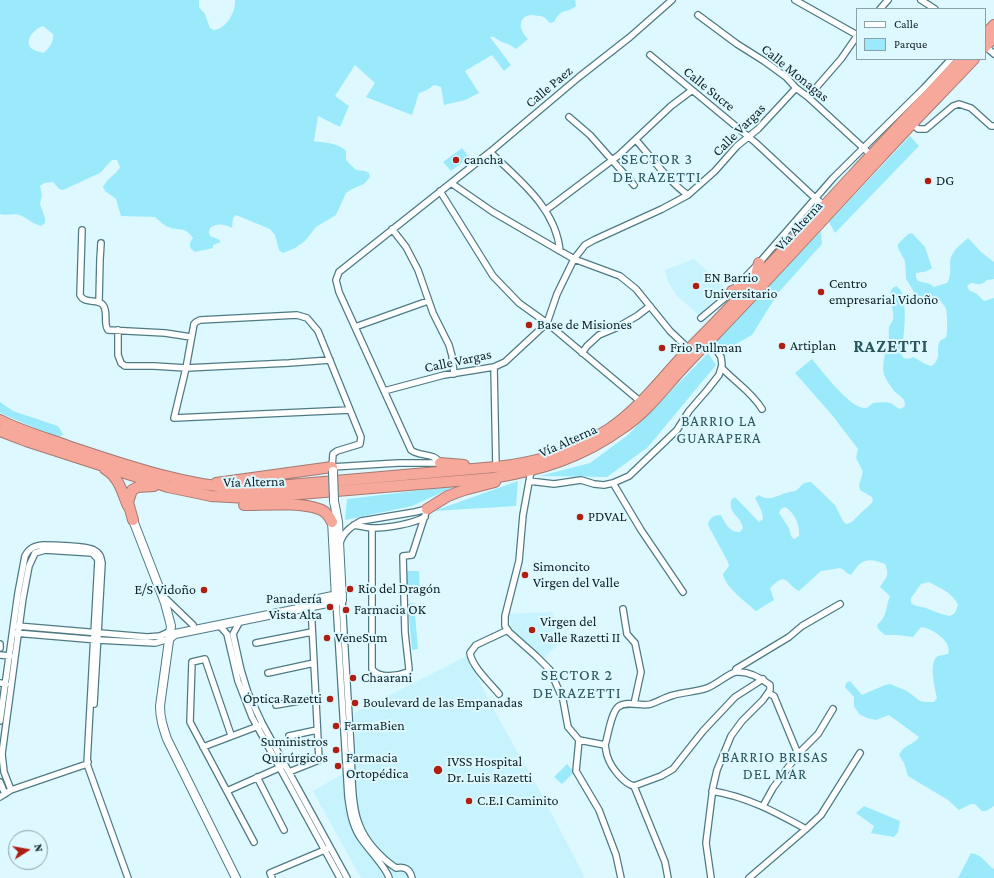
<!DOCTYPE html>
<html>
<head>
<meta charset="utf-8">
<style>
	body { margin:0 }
	#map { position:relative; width:994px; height:878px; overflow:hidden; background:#ddf8ff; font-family:"Crimson Pro",serif }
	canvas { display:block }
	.legend { position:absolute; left:856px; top:8px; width:130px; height:52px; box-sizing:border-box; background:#ddf8ff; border:1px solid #8ba2a8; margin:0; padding:5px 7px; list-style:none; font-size:12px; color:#0f2125 }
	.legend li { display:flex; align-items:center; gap:8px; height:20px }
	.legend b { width:20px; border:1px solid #8ba2a8 }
	.north { position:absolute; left:8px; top:830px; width:40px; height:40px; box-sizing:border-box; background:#ddf8ff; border:1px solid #8ba2a8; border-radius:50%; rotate:79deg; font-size:11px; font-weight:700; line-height:16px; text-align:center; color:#0f2125 }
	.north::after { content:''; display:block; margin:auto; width:14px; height:18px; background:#ae1f12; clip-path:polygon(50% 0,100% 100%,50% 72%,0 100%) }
</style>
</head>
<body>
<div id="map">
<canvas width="994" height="878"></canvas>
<ul class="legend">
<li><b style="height:5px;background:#fff"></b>Calle</li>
<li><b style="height:11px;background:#9aeafc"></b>Parque</li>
</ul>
<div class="north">N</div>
</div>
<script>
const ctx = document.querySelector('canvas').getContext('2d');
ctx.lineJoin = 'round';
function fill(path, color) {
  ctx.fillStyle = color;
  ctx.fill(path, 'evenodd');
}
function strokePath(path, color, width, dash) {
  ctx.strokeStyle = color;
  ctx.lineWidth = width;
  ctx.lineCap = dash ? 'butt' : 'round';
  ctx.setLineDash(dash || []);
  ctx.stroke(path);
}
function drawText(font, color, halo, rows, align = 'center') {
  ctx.font = font + ' "Crimson Pro",serif';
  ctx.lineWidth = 4;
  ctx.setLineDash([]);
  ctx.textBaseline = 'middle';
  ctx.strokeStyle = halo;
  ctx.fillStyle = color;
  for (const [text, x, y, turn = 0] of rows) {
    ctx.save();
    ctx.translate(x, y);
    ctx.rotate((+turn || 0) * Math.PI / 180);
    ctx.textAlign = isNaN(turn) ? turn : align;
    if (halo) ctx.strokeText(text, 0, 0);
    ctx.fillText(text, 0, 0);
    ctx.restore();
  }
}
fill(new Path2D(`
	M694,259L726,289L699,315L677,296L668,282L665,270Z
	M552,612L560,642L544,658L514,635L508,614Z
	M467,656L491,705L543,797L584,876L583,878H361L313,791L356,766L354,713Z`), '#c6f3fd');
fill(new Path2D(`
	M0,0H199V7L205,14L210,28L214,30C226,29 236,12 235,0H575L576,6C565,15 563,6 554,22L550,23L544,17C540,16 535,15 531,15C516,17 520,32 528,39L516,49C511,45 508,44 502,42C497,40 495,36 490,37L511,65L504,71L492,55L465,71L479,93L465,100L444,105L441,87L434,85L427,90L419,93L412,115L366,97L375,83L355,65L335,96L349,106L340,127L318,116L314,141C325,143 337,142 346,151V160L356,170L365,171L369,173L370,177L364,184L352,189L346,193L336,215L316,227L305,241L295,248L283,253L279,250L275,235L270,229L236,215L233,218L232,228C224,224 218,223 210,228L209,232L210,236L218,239L221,242L213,245V248L195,252C189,248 188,244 193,238C185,227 183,231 171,228C165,226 160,222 155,217L121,216L116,199L105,191L103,187C107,178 116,175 120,167L117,160H112L100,173L63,190L59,189L53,182L44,183L40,186L42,195L40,204L45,218V223L41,226C33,224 27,218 20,215C14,213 7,216 0,214ZM43,26L53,34C54,42 49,49 43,53C38,51 33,51 30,47C25,38 36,28 43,26Z
	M910,136L919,146L835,233L829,222Z
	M462,148L469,157L451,171L443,162Z
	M821,231L822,244L778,293L752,335L727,349L716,342Z
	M912,233L925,247L932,268C927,272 923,272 916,273V277L918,281L930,284L934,287L947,283C954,272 947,264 952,255C955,248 963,243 968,238L981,252L994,262V279L987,280C981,286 978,284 971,283L967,286L969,290L977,294L984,301L994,298V806L986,811H982L975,804H971L959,810L948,800L908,776L904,763L899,755C905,743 913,746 919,737L889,715L876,720L867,718L859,714L854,706V697L845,687L846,683L850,681L862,695L885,685L890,684L907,691L920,701L925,702H934L937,698C935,689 928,661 938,656C941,655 945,655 948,654C953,642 932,628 921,627L913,637L898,635H885L878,629L877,625C888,615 885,609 890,596L880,587C886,577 890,577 885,564C868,557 861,559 851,575L847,573L844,570L840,568L821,571L799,591C785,584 788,570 770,588L774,600L756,611C747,603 725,587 723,574L729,566L728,562L708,525C709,518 714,515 721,515C725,523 730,533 740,532L743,528C741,516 728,514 731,500L735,497L759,522L763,519C762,508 759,507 755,498L759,495C769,502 776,496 786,493C789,492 792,492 795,491C802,488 800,482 811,482L835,505L843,521L846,524C853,523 854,519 859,515C863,510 869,507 873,501L872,497L860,490L859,485C865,468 863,473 856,458L858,449L832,415L795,373L812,359C821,370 850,408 864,408C868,409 870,404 874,403C878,402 887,402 890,403C894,404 896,408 901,409L905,406C905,398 901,397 895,392C893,390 884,377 884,374C881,363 887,348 889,337C889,334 888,331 889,328C889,325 892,323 893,320C896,309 883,292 896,286C899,288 901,290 902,293C906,304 905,329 903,340C902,345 899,351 902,356C904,360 910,359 913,357C920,360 924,365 932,366C942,357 936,353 939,343C941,339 944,339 946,337C948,334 947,312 946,309C944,305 941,301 938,299L934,300L916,295L906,279L905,261L898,248V244L908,234ZM785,507C795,513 800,525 799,536L794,539L791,536L789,528L779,513L781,509ZM929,582C940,588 953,593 958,605L955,613L950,616C942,615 934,611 926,608C920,606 916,607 911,603V598L921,584Z
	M708,353L716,365L648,447L607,477L540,476L590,463L628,435Z
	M0,402L13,411L58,426L63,434L60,437L44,432L0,413Z
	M518,481L516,506L434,511Z
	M456,486L412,506L345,520L347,499Z
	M407,571H419L420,594H407Z
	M414,603L418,649L412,650L408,604Z
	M567,764L574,772L562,784L554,777Z
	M864,806L900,821L898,832L894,837L871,833L874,826L856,813Z
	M971,853C983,855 985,863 994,869V878H958Z`), '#9aeafc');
const street = new Path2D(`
	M795,0L857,35
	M921,0L935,9
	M880,9L888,0
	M698,15L737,44L764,61L786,77L796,88L808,97L871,155
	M985,46L994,54
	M650,55L756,143L815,198L825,206
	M808,97L841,59L857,36
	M569,117L590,135L634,185
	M912,124L918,129H926L953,106L959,104L971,108L991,126H994
	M636,140C651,157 670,183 688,195
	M490,152C519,180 556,208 560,251
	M451,183L493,212L574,259L557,294L547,323
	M440,191L493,276L519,303L547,323L641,402
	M546,210L619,155L671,106L691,91
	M392,229L406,247L418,270L433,313L449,345L452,356L454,374
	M82,230L80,295C85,305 98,298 103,305C108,311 104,322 107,328L108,330L165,333L191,337
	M99,302L100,259L101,243
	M701,318L726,297L759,263L833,178L924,88L951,59
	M355,327L428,301
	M118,330V355L121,363L125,366H154L186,368L289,363L330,360
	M689,349L670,331L636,289L620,276L574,259L585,245L594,240L662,209L688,195L715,171L737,146L758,129L796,88
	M582,353L587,346L599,335L618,327L637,316L650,306
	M494,367L496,467
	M722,368C735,382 752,392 762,409
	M384,391L444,375L494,367L505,362L547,323
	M350,410L174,418L186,368L194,324L196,322L200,320L297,315L307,318L318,331L361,437L360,444L337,451L333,454L332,467L398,463H440
	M440,463C434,452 419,457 411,450L339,292L336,280L339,272L490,152L579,77L630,37L672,0
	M531,471L523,515L519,561L505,616V626L509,632L536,656L550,670L563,700L568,727L579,740L576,771L599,810L616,855L621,878
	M529,481L554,484L581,480L594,484L604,485L613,483L629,476L677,430L689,411L708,389L719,375L722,365L721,357L717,351L707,343
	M613,483L641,530L683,592
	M354,525C360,526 367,528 373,528C388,528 412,524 425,517
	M340,543C343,532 352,526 361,521L415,512L427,509L412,555L403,556L405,633L409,669L408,672C398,676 379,679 372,669V528
	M164,597L193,625
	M342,600C345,649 348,699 351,749C352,771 351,804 359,824C365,841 381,858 396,868C404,866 410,869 412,878
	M336,601L348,797C350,811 352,825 360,837C366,847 387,868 389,878
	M623,609L627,634L635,643L641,672L634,704
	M240,621L233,634L241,670L248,693L262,723L347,878
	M219,625L227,634L238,681L252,717L340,878
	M17,626L147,637L160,636L171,631
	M15,633L98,640L155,643L169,639
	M256,643L312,632
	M0,644V648
	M0,655L10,656
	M735,672L736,669L789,637L802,626L840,604
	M268,673L314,663
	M0,683L6,684
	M768,693L774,696L798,754
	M499,694C491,684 472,667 470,653L476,645L508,630
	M276,705L316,698
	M0,721L18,593L25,556C29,548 34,546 43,545C54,545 87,546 94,550C100,553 101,557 102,563L94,704
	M231,735L205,659L192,662L190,722L254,842
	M289,736L317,730
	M579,740L605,745C606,749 606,754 608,758C611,767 624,784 634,786L665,862L668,878
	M605,745C608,736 611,713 618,707C627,700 641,707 651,704C659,701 666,697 674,695C684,692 696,692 707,688C716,685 729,673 736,672C748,671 761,678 770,685V690L763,700L742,721L731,736L717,770L713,787L706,843L711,878
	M203,747L261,725
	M289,772L319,760L311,605
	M257,777L284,830
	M0,782L5,794
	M634,786L661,776L673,769L703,731L735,697L763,679
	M11,790L4,772L2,754L23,598L29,566L35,553L45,550L92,553L96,557L98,560L87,764L128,878
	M227,791L281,767
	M712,791C748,797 775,812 806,829L749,878
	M0,797L11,790L87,764L88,762
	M763,806L773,788L798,754L818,734L833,709
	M806,829L821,815L860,753
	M272,878L270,873L327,849`);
const secondary = new Path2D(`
	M133,520L165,603L171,626L160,706C160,718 163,727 167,739L236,878
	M332,520L336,599
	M304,602L342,594
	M169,639L175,634L185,632L342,600L338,522L334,501`);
const highway = new Path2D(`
	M985,35L994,25
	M985,47L994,37
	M732,291L754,284L759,263
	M0,420C21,431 46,438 68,446C125,465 183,485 243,489L496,467C536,463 575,451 609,429C642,407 666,372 694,344C748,290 799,233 851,177C888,137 925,98 962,59
	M0,431L26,441L168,487L211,496L248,498L264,497L493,478C542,470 583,457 623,428C643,415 658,396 674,378C686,364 699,351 712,338C770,278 825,217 882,156C912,123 943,92 974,59
	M440,463L464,465
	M105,469C119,477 122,492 128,506
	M216,483L332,467
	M244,505C265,505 299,502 319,509C326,511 329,516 332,522
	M427,509L448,496L464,490L495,482
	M133,520L128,502L132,490L138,487L154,486`);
strokePath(street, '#4f7a84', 8);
strokePath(secondary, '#4f7a84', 10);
strokePath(highway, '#a57972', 12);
strokePath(street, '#fff', 5.5);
strokePath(secondary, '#fff', 8);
strokePath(highway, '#f6a89b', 10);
const secondaryBridge = new Path2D(`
	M333,471L334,501`);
strokePath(secondaryBridge, '#4f7a84', 10, []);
strokePath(secondaryBridge, '#fff', 8);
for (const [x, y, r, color] of [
	[456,160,4,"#ae1f12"],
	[928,181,4,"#ae1f12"],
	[696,286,4,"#ae1f12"],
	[821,292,4,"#ae1f12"],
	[529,325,4,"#ae1f12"],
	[782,346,4,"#ae1f12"],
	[662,348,4,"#ae1f12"],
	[580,517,4,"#ae1f12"],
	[525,575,4,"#ae1f12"],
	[350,589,4,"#ae1f12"],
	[204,590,4,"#ae1f12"],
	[330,607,4,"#ae1f12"],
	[346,610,4,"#ae1f12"],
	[532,630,4,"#ae1f12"],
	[327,638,4,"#ae1f12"],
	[353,678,4,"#ae1f12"],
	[330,699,4,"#ae1f12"],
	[355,703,4,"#ae1f12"],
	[336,726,4,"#ae1f12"],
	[336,750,4,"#ae1f12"],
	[338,766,4,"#ae1f12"],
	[438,770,5,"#ae1f12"],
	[469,801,4,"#ae1f12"]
]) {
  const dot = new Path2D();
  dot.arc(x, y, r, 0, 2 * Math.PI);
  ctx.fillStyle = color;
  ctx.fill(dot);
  strokePath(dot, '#ddf8ff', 1.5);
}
drawText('14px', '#0f2125', '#ddf8ff', [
	["Calle Monagas",795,73,39],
	["Calle Paez",549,87,-40],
	["Calle Sucre",709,89,39],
	["Calle Vargas",739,130,-45],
	["Vía Alterna",799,226,-47],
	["Calle Vargas",458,361,-12],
	["Vía Alterna",568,441,-24],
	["Vía Alterna",254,482,-1]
]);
drawText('14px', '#0f2125', '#ddf8ff', [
	["cancha",464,160],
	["DG",936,181],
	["EN Barrio",704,278],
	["Universitario",704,294],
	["Centro",829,284],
	["empresarial Vidoño",829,300],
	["Base de Misiones",537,325],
	["Artiplan",790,346],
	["Frio Pullman",670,348],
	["PDVAL",588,517],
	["Simoncito",533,567],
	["Virgen del Valle",533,583],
	["Rio del Dragón",358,589],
	["E/S Vidoño",196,590,"right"],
	["Panadería",322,599,"right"],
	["Vista Alta",322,615,"right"],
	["Farmacia OK",354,610],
	["Virgen del",540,622],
	["Valle Razetti II",540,638],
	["VeneSum",335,638],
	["Chaarani",361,678],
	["Óptica Razetti",322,699,"right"],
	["Boulevard de las Empanadas",363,703],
	["FarmaBien",344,726],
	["Suministros",328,742,"right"],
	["Quirúrgicos",328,758,"right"],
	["Farmacia",346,758],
	["Ortopédica",346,774],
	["IVSS Hospital",447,762],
	["Dr. Luis Razetti",447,778],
	["C.E.I Caminito",477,801]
], 'left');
ctx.letterSpacing = '1px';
drawText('15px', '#2b565f', '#ddf8ff', [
	["BARRIO LA",719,421],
	["GUARAPERA",719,438],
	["BARRIO BRISAS",775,757],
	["DEL MAR",775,774]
]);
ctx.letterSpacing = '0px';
ctx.letterSpacing = '1px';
drawText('16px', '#2b565f', '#ddf8ff', [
	["SECTOR 3",657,159],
	["DE RAZETTI",657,177],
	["SECTOR 2",577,675],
	["DE RAZETTI",577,693]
]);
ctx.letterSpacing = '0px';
ctx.letterSpacing = '1px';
drawText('bold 18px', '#2b565f', '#ddf8ff', [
	["RAZETTI",891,346]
]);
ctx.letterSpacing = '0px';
</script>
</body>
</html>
